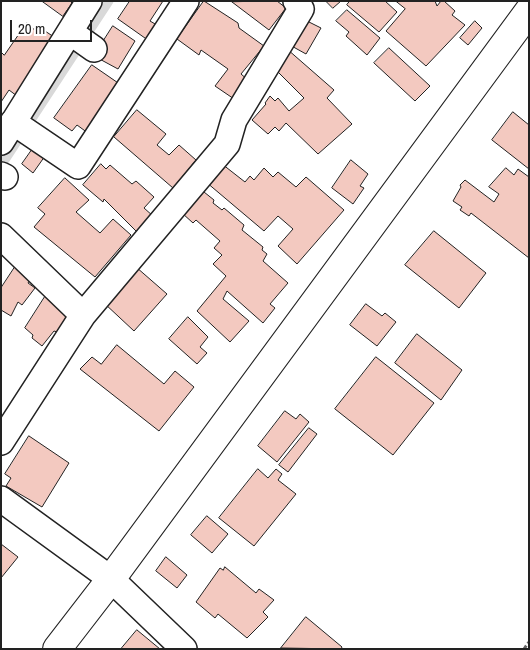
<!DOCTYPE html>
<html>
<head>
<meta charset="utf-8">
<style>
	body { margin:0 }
	#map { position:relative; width:530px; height:650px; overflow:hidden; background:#fff; font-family:"Archivo Narrow",sans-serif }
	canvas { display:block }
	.frame { position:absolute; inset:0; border:2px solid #222; pointer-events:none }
	.scale { position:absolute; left:10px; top:20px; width:82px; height:22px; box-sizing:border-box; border:2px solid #222; border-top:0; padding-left:6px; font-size:15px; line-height:18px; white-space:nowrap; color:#222; -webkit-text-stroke:4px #fff; paint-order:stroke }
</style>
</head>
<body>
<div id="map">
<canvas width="530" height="650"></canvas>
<div class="frame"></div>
<div class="scale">20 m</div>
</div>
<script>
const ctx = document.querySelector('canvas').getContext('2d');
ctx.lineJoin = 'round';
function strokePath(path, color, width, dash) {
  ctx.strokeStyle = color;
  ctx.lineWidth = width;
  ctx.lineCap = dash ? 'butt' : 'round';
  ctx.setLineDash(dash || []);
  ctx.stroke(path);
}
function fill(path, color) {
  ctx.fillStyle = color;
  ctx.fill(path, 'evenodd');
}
strokePath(new Path2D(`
	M1,166L109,1`), '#d9d9d9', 9);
const building = new Path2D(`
	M42,1H70L72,3L63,16Z
	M130,1H163L150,21L162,28L152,43L118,19Z
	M204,1L238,23L239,28L264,46L241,74L248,80L237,101L215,86L228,69L201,50L199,55L177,39Z
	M277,1L286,8L269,30L232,2Z
	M326,1H341L333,8Z
	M350,1H385L397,12L379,32L347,5Z
	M396,1H435L437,6L441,1H444L455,11L452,15L465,25L426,66L386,31L405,9Z
	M347,10L380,38L367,55L346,36L349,32L336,21Z
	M303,19L321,28L306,54L288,44Z
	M475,21L482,28L468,45L460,38Z
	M27,23L39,34L42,29L54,37L17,96L9,90L1,102V52L4,55Z
	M113,26L135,41L118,69L94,56Z
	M389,48L430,86L415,101L374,63Z
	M287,49L334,90L327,98L352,124L318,154L286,123L279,131L275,127L268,134L252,120L266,104L265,103L270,96L275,101L278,98L289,111L304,98L276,70Z
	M92,65L124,87L92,136L77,125L72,131L54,118Z
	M137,110L166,134L157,145L169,155L179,145L196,160L173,188L114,137Z
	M513,112L529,125V169L492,140Z
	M34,147L45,156L33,173L22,164Z
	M351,160L368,174L360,186L364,188L353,204L332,188Z
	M101,164L106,169L110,165L132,184L136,181L154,197L144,208L153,216L138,233L104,199L103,202L83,185Z
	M222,164L245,182L250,176L254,180L264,168L273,177L278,172L296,187L306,177L344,210L297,264L278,246L293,229L278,216L264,231L206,182Z
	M506,168L514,175L518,169L529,177V258L471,213L469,216L460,210L462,207L453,201L461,187L460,185L465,180L494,202L499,194L489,187Z
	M65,178L89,200L76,212L100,233L113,219L131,235L95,277L34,227L45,214L38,208Z
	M199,188L214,200L213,203L222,210L224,208L244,225L242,230L263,247L262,250L267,254L263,261L288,283L270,304L275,308L263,323L227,291L223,299L249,321L230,342L197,311L226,276L213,264L222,255L214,248L220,241L196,220L193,223L182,213Z
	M434,231L486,273L459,308L405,265Z
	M15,267L32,276L28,283L35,288L22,305L18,302L11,316L1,310V288Z
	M136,267L167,294L134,331L104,303Z
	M48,292L68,314L57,332L54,331L42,346L32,338L33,335L25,328Z
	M366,304L382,316L385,313L396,322L377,346L350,325Z
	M188,317L208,337L200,347L207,353L197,364L169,339Z
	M417,334L462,370L441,400L395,363Z
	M117,345L164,384L175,371L194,387L159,431L80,369L92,357L101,364Z
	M376,357L434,403L393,455L335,409Z
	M285,411L296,419L300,414L309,422L277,462L258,446Z
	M309,428L317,434L288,472L279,465Z
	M29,436L69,463L42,507L6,486L11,478L5,474Z
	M258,469L268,478L276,469L282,474L278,480L296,494L254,546L219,518Z
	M207,516L228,534L212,553L191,535Z
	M1,544L18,557L1,578Z
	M166,557L187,575L177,588L156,571Z
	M225,567L256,593L259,589L274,600L263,612L268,617L247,638L218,614L215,618L196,602L220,568L223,570Z
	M306,617L342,647L341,649L281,648Z
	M137,630L160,649H121Z`);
fill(building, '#f3c9c0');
strokePath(building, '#222', 1);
const street = new Path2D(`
	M70,32L94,49
	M13,122L78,166L186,1
	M1,142L89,1
	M1,175L5,177
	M1,236L83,315
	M1,442L83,315L227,144L234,120L301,9L296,1
	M1,499L111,579L184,649`);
const secondary = new Path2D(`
	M57,649L111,579L529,11`);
strokePath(street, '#222', 28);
strokePath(secondary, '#222', 30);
strokePath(new Path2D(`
	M524,649L529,642`), '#646464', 3, [4, 2.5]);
strokePath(street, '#fff', 25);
strokePath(secondary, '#fff', 28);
</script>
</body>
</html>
